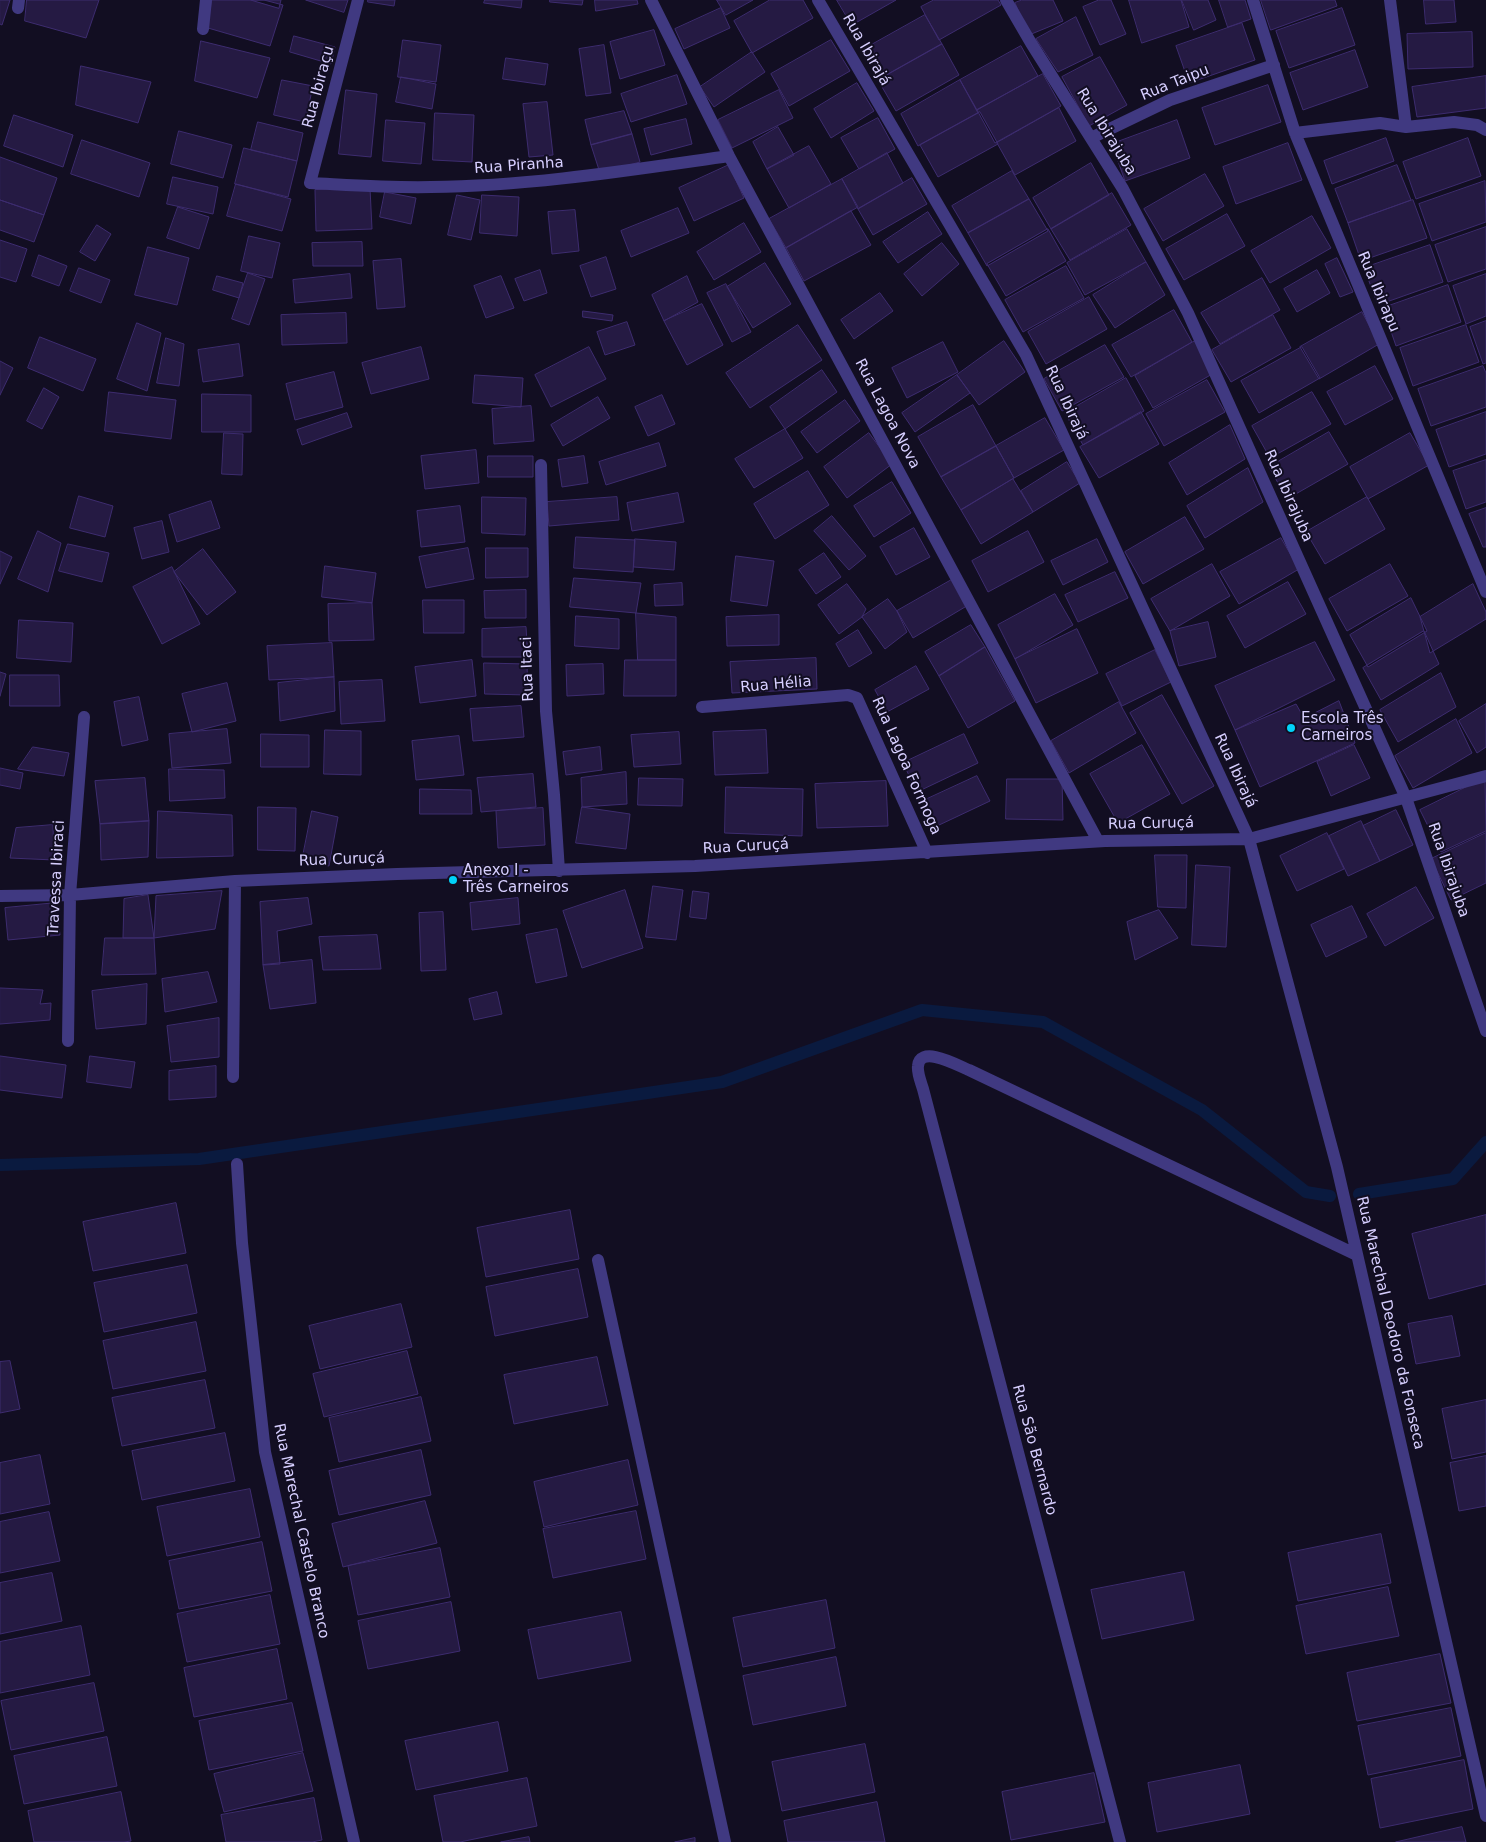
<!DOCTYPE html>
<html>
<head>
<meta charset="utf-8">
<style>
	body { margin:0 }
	canvas { display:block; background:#120e22 }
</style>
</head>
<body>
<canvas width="1486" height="1842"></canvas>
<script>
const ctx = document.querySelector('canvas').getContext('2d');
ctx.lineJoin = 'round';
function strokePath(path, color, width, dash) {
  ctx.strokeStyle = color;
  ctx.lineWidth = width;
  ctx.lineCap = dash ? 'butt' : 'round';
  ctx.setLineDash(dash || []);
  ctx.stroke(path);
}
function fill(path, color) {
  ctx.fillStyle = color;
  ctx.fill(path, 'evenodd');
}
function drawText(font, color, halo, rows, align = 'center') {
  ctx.font = font + ' "DejaVu Sans",sans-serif';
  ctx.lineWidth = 4;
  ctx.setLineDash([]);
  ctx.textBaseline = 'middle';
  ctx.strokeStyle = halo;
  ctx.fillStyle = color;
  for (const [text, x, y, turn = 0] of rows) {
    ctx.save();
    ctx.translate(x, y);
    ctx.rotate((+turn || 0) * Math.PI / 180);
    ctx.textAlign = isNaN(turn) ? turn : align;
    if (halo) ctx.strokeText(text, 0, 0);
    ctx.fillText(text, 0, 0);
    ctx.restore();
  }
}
strokePath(new Path2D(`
	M0,1165L199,1159L722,1082L922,1010L1043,1022L1202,1110L1306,1192L1330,1196
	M1359,1194L1453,1179L1486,1142`), '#0a1a3f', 12);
const building = new Path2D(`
	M0,0H10L2,25L0,24Z
	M27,0H99L86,38L25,21Z
	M212,0H264L283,5L270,46L208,28Z
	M251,0H281L279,8Z
	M306,0H348L344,12Z
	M368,0H395L394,6L368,2Z
	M485,0H522L521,8L484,3Z
	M550,0H583L582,5L550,2Z
	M595,0H637L638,4L596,11Z
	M717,0H753L726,15Z
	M770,0H803L813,18L752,53L734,21Z
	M837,0H896L852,25Z
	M934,0H998L1001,5L939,40L921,7Z
	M1022,0H1053L1063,21L1029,35L1015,3Z
	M1099,0H1111L1126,34L1100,45L1083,7Z
	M1129,0H1181L1189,27L1142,43Z
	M1182,0H1208L1216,20L1194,30Z
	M1219,0H1245L1251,19L1228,27Z
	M1261,0H1335L1337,6L1271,30Z
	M1424,0H1454L1456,22L1426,24Z
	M721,8L730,28L684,49L675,29Z
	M1342,8L1355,45L1289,68L1276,31Z
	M925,15L942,44L883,77L866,48Z
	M1076,17L1093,55L1058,72L1036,39Z
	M1242,23L1255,60L1189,83L1176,46Z
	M654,30L665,65L620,79L610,42Z
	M1472,32L1473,67L1408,69L1407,34Z
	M294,36L335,47L331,64L290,52Z
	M403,40L441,45L436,82L398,77Z
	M831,40L850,71L789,106L771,74Z
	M201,41L270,58L257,98L195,81Z
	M942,44L959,75L896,111L878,80Z
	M604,45L611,93L586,96L579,49Z
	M1021,46L1038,76L977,110L960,80Z
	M1355,50L1368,87L1303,110L1290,73Z
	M752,52L765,72L714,107L700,87Z
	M1100,57L1127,105L1089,126L1062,77Z
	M506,58L548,64L545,85L503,79Z
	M81,66L151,82L138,123L76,105Z
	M1043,74L1061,106L995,143L977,110Z
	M677,75L687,104L631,122L621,94Z
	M1486,76V108L1417,117L1412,87Z
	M401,77L436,84L432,109L396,102Z
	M282,80L313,86L305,122L274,115Z
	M960,80L978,113L918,146L901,114Z
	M857,83L874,111L831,138L814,109Z
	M1268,85L1281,122L1215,145L1202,108Z
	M346,90L377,94L371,157L339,154Z
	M779,90L793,118L732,148L718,120Z
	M547,102L553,155L529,157L523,104Z
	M1059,108L1076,141L1015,175L997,143Z
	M624,111L632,134L591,145L585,120Z
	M980,112L998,144L938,177L920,145Z
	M435,113L474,115L472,162L433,160Z
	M14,115L73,135L63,167L4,146Z
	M878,118L895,149L859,169L841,138Z
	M686,119L692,144L651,155L644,129Z
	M386,120L425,123L421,164L383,161Z
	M1177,120L1190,158L1125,181L1112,144Z
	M258,122L303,133L297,161L251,150Z
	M778,127L794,155L767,169L753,142Z
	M179,131L232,145L223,178L171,164Z
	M632,134L640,162L600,173L591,145Z
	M1386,138L1394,161L1332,184L1324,161Z
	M1468,138L1481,176L1416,199L1403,162Z
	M82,140L150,163L139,197L71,174Z
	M1288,143L1302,180L1236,204L1223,167Z
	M809,146L831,184L789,208L767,169Z
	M244,148L297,161L288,197L235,184Z
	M887,153L903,183L858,209L842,179Z
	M0,157L57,178L44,215L0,200Z
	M1091,163L1109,195L1051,229L1033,198Z
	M729,165L744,198L694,221L679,188Z
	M1397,165L1411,200L1348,223L1335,189Z
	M1012,171L1029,199L968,233L952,206Z
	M1205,174L1224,206L1163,241L1144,209Z
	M173,177L218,187L213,214L167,204Z
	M912,178L927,204L873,235L858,209Z
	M842,179L858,207L786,248L769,219Z
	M1485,181L1486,222L1432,241L1419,204Z
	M236,184L291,199L282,231L227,216Z
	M370,188L372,229L316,231L315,190Z
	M385,192L416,198L411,224L380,217Z
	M1112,193L1131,225L1070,260L1051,229Z
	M457,195L480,200L471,240L448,235Z
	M482,195L519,197L517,236L480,233Z
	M1029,199L1048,231L987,266L968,233Z
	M0,200L44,215L34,242L0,230Z
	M1413,200L1427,238L1361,261L1348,223Z
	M178,207L209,217L199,249L167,238Z
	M678,208L689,233L631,257L621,231Z
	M575,210L579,251L552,254L548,212Z
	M851,211L871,245L804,281L786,248Z
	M928,212L942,234L898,263L883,242Z
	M1227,214L1245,246L1184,280L1166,249Z
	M1312,216L1331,248L1270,283L1251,251Z
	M744,223L761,252L714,280L697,252Z
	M97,225L111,234L95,261L80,252Z
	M1486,227V269L1448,282L1435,245Z
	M1048,229L1066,261L1006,296L987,264Z
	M1127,229L1146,262L1085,295L1067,263Z
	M249,236L280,243L272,278L241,271Z
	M0,240L27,249L16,282L0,277Z
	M362,242L363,266H313L312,243Z
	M942,243L959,264L922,296L904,274Z
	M1430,245L1443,282L1378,305L1364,268Z
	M148,247L189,258L177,305L135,295Z
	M39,255L67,266L59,286L32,276Z
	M606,257L616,289L591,297L580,266Z
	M1337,258L1353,292L1340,297L1325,264Z
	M401,259L405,307L377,309L373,261Z
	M1146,262L1165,295L1115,328L1093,295Z
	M765,263L791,304L753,328L727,287Z
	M1066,266L1084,298L1023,332L1005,300Z
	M79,268L110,280L101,303L70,291Z
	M540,270L547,293L524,301L515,279Z
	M1317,270L1330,293L1297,312L1284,289Z
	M248,273L265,279L249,325L232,319Z
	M350,274L352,298L295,303L293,280Z
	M1486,274V316L1466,324L1453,286Z
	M217,276L243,283L239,298L213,290Z
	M501,276L514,308L486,318L474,286Z
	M687,276L698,302L664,321L652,295Z
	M1262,278L1280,310L1220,344L1201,313Z
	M726,284L751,332L732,342L707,293Z
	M1448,285L1461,322L1396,346L1383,308Z
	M880,293L893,311L854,339L841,320Z
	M1089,297L1107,329L1046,364L1028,332Z
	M702,304L723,345L687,365L664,321Z
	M1174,310L1192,342L1131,377L1112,345Z
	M583,311L613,315L612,321L583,317Z
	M1362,312L1379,344L1319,379L1300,347Z
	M346,313L347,343L282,345L281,315Z
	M1273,315L1291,348L1231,382L1212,350Z
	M1486,321V363L1483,364L1470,327Z
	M627,322L635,345L605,355L597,332Z
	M137,323L161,333L147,391L117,379Z
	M798,325L822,360L750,408L726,373Z
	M1466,325L1479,362L1413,386L1400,348Z
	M40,337L96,359L83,391L28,368Z
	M166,338L184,344L179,386L157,383Z
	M1004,341L1025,372L979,405L957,375Z
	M1195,341L1214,373L1153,408L1135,376Z
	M943,342L958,372L907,398L892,368Z
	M239,344L243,376L203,382L198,350Z
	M1105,345L1124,377L1062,411L1044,379Z
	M421,347L429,379L371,394L362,363Z
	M589,347L606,379L551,407L535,375Z
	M1302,347L1320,378L1259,413L1241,381Z
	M0,361L13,368L0,395Z
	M1375,366L1393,399L1345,425L1327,392Z
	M1483,366L1486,373V407L1431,426L1418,389Z
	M822,370L837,392L785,429L770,407Z
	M334,372L343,407L295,420L286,384Z
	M475,375L523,378L521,407L473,403Z
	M957,375L970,393L915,432L902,413Z
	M1126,378L1144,411L1083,445L1065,413Z
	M1207,380L1225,412L1164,446L1146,414Z
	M44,388L59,397L42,429L27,421Z
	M109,392L176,400L171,439L105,431Z
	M1312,392L1331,424L1270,458L1252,426Z
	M202,394L251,395V432H202Z
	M662,395L675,424L648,436L635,407Z
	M598,397L610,418L563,446L551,425Z
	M845,400L860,421L817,453L801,432Z
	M973,405L996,446L941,477L918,437Z
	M531,406L534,441L494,444L492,409Z
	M1141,412L1159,444L1099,478L1080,447Z
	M1486,412V454L1449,467L1436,430Z
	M347,413L352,427L302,445L297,430Z
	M1045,418L1064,450L1014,478L996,446Z
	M1230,425L1245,459L1187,495L1169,463Z
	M785,429L803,458L754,488L735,459Z
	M1329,432L1348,464L1287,499L1269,467Z
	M224,433L243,434L242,475L222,474Z
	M869,433L892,464L847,498L824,467Z
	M1410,433L1429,465L1368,499L1350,467Z
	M659,443L666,466L606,485L599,462Z
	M996,446L1014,478L961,510L941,477Z
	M476,450L479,483L425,489L421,456Z
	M488,456H533V477H488Z
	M584,456L588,483L562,487L558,460Z
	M1486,460V502L1466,509L1453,471Z
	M1067,462L1080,483L1033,512L1021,491Z
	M1248,468L1263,502L1205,538L1187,506Z
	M808,471L829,505L775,539L754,504Z
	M1013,479L1033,512L981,544L961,510Z
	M892,482L911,513L874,537L854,506Z
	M678,493L684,522L632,531L627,503Z
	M79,496L113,506L105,537L70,528Z
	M482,497L526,498L525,535L482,533Z
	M617,497L619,520L549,526L547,502Z
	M1367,497L1385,529L1325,564L1306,532Z
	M211,501L220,528L177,542L169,515Z
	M460,506L465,542L421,547L417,511Z
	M1486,508V547H1483L1469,514Z
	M832,516L866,556L849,570L814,531Z
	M1185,517L1204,549L1143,584L1125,552Z
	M162,521L169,552L142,559L134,528Z
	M914,528L930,557L896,575L880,547Z
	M38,531L61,543L48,592L18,579Z
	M1028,531L1044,562L988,592L972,561Z
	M576,537L635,540L633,572L574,568Z
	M1281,538L1299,569L1239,604L1220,572Z
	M635,539L676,542L674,570L634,567Z
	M1097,539L1108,562L1063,585L1051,561Z
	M68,544L109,553L102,582L59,571Z
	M468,548L474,579L426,588L419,557Z
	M486,548H528V577L486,578Z
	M203,549L236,592L207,615L174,572Z
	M0,551L12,557L0,584Z
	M824,553L841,577L816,594L799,570Z
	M736,556L774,561L767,606L731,601Z
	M1212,564L1230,596L1170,631L1151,599Z
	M1390,564L1408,596L1347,631L1329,599Z
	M325,566L376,573L372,603L322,597Z
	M172,567L200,624L162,644L133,587Z
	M1115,572L1128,598L1078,622L1065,595Z
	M574,578L641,583L636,613L570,607Z
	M955,578L970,604L913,638L897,611Z
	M1288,582L1306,614L1245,648L1227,616Z
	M682,583L683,605L655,606L654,585Z
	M847,584L866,609L862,617L839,634L818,605Z
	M1473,584L1486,612V619L1430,653L1420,617Z
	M526,590V618H485L484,591Z
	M1055,594L1073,625L1015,659L998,625Z
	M1411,598L1427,631L1368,667L1350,635Z
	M888,599L897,611L907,632L885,649L862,617Z
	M423,600H464V633H424Z
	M372,603L374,640L329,641L328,604Z
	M636,613L676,617V660H638Z
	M779,615V645L727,646L726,617Z
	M576,616L619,619V649L575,646Z
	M19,620L73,623L71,662L17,658Z
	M1208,622L1216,657L1179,666L1170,631Z
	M971,625L985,647L939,676L925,652Z
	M526,627L528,657H482V629Z
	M1077,629L1098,673L1036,703L1015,659Z
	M858,630L872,653L849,667L836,644Z
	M1424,631L1439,664L1381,700L1363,668Z
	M1315,642L1335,680L1235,730L1215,686Z
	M332,643L334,677L269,680L267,646Z
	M985,647L1015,701L968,728L939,676Z
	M1155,650L1171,682L1122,706L1106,674Z
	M816,658L817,689L732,693L730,662Z
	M472,660L476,696L420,703L415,667Z
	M625,660H676V696H624Z
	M484,663L527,664L528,695L485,694Z
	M603,664L604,694L567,696L566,665Z
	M916,666L929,689L887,712L875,690Z
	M0,672L6,674L0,696Z
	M1441,673L1456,707L1398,742L1380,710Z
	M10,675H59L60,706H10Z
	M334,677L335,711L280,721L278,683Z
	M382,680L385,721L341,724L339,682Z
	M227,683L236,721L192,732L182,694Z
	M1162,695L1214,786L1182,804L1130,713Z
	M139,697L148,740L122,746L114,702Z
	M1339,701L1355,743L1260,787L1235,730L1296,704L1304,718Z
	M1119,702L1136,733L1069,773L1051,741Z
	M1486,704V747L1477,753L1459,721Z
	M521,706L524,737L473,741L470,709Z
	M1456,719L1472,753L1413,788L1395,756Z
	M227,729L231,763L172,768L169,734Z
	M325,730L361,731V775L324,774Z
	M766,730L768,773L715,775L713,732Z
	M679,732L681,764L634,767L631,735Z
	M261,734L309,735V767H261Z
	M964,734L978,763L917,792L903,763Z
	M459,736L464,775L416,780L412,741Z
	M1142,745L1170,794L1118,823L1090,774Z
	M1354,745L1370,778L1331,796L1317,762Z
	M33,747L69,753L64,776L18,769Z
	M600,747L602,770L566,775L563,752Z
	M0,768L23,773L20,789L0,785Z
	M169,769L224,770L225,798L170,801Z
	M626,772L627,804L582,807L581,778Z
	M533,774L536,807L481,812L477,778Z
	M977,776L990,801L937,826L925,800Z
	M145,778L149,821L100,824L95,781Z
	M639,778L683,779L682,806L638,805Z
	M1485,778L1486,831L1441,852L1420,810Z
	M1007,779H1062L1063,820L1006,819Z
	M886,781L888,826L817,828L815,784Z
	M726,787L803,789L802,836L725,833Z
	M420,789L471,790L472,814H420Z
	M258,807L296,808L295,851L258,850Z
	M582,807L630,814L626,849L576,843Z
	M543,808L545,845L498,848L496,811Z
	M1396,810L1413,845L1380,861L1363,826Z
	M158,811L232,815L233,856L157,858Z
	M312,811L338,817L329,866L302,861Z
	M149,821L148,857L101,860L100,824Z
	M1361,821L1380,861L1348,876L1329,836Z
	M53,825L54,860L10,858L16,828Z
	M1327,833L1344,869L1297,891L1280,856Z
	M1486,833V883L1451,900L1431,859Z
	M1155,855H1187L1186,908L1158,907Z
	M1196,865L1230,867L1226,947L1192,945Z
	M653,886L683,890L676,940L646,937Z
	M1416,887L1434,918L1385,946L1367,914Z
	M625,890L643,948L582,968L563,911Z
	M222,891L215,929L154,938L156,896Z
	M693,891L709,893L706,919L690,917Z
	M148,895L154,938H123L124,899Z
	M308,898L312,924L277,931L280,964L263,965L260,902Z
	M518,898L520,924L472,930L470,903Z
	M56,903L60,935L8,940L5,908Z
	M1352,906L1367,937L1326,957L1311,925Z
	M1159,910L1178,938L1135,960L1127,922Z
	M443,912L446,970L421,971L419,913Z
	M557,929L567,976L536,983L526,935Z
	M377,935L381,969L323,970L319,937Z
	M105,938H154L156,974L102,975Z
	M312,960L316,1003L270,1009L263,965Z
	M208,972L217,1002L165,1012L162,979Z
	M147,984L146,1024L96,1029L92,991Z
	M0,988L43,990L40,1004L51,1003L50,1020L0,1024Z
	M497,992L502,1014L474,1020L469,999Z
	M219,1018V1057L171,1062L167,1026Z
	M0,1056L66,1065L62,1098L0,1090Z
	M90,1056L135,1062L131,1088L87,1082Z
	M216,1066V1097L169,1100V1071Z
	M176,1203L186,1253L93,1271L83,1222Z
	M570,1210L579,1259L486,1277L477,1228Z
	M1486,1215V1284L1429,1299L1412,1234Z
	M187,1265L197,1313L104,1332L94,1283Z
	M578,1269L588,1317L495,1336L486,1287Z
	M401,1304L412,1347L320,1369L309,1326Z
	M1452,1316L1460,1356L1416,1364L1408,1324Z
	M196,1322L206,1371L113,1389L103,1341Z
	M407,1351L418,1394L324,1417L313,1374Z
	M597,1357L608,1405L514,1424L504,1375Z
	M10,1361L20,1409L0,1413V1362Z
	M205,1380L215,1428L122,1446L112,1398Z
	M421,1397L431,1441L339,1462L329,1418Z
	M1486,1400V1452L1452,1459L1442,1409Z
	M225,1433L235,1481L142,1500L132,1451Z
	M421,1450L431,1495L339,1515L329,1471Z
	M40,1455L50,1504L0,1514V1463Z
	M1486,1456V1506L1459,1511L1450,1463Z
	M628,1460L638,1505L544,1527L534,1482Z
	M250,1489L260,1537L167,1556L157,1507Z
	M425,1501L437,1543L343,1567L332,1524Z
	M636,1511L646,1559L553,1578L543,1529Z
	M49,1512L60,1561L0,1573V1522Z
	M1381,1534L1391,1583L1298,1601L1288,1553Z
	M262,1542L272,1591L179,1609L169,1561Z
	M440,1548L450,1597L358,1615L348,1566Z
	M1184,1572L1194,1620L1102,1639L1091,1590Z
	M52,1573L62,1621L0,1634V1583Z
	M1388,1587L1399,1636L1306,1654L1296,1606Z
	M270,1595L280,1644L187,1662L177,1614Z
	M826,1600L835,1648L743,1667L733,1618Z
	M451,1602L460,1651L368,1669L358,1621Z
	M621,1612L631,1661L538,1679L528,1630Z
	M81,1626L90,1675L0,1693V1642Z
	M277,1649L287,1699L194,1717L184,1668Z
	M1440,1654L1451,1703L1357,1721L1347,1673Z
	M836,1657L846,1706L753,1725L743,1676Z
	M94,1683L104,1731L11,1750L1,1701Z
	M292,1703L303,1751L209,1770L199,1721Z
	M1451,1708L1461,1756L1368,1775L1358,1726Z
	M498,1722L508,1771L416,1790L405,1741Z
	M107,1737L117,1786L24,1804L14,1756Z
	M865,1744L875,1792L782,1811L772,1762Z
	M303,1753L313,1791L224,1812L214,1774Z
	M1464,1760L1473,1809L1380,1828L1371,1779Z
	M1240,1765L1250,1814L1157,1832L1148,1783Z
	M1094,1773L1105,1822L1011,1840L1002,1792Z
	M527,1778L537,1826L460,1842H443L434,1796Z
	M121,1792L131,1841L124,1842H34L28,1811Z
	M314,1798L322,1840L312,1842H226L221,1815Z
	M877,1802L885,1842H788L784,1821Z
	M1462,1827L1466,1842H1396Z
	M529,1837L530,1842H501Z
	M695,1838V1842H675Z`);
fill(building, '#251a43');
strokePath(building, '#3d2c6f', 1);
strokePath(new Path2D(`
	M358,0L310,183C350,185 391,188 431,187C531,186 630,170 729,156
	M651,0L729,156L1098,841
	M818,0L1026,355L1249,839L1337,1167L1486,1816
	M1006,0L1031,43L1123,189L1188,313L1406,798L1486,1031
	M1253,0L1295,133L1486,592
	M1390,0L1406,127
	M18,8L19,0
	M203,29L206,0
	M1295,133L1380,123L1406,127L1454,122L1477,125L1486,130
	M1091,138L1170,100L1274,65
	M541,465L546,711L554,795L559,871
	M702,707L848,695L857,698L927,853
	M0,896L70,895L235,881L397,874L695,866L1105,841L1249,839L1486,776
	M68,1041L70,895L84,717
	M233,1077L235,881
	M237,1164L242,1243L265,1452L354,1842
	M598,1260L725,1842
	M1120,1842L923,1089C921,1082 917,1073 918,1066C920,1044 959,1066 969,1070L1357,1255`), '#403981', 12);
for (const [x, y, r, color] of [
	[1291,728,5,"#01d2f9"],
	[453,880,5,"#01d2f9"]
]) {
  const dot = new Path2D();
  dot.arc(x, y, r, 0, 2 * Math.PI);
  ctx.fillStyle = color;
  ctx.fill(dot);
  strokePath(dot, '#120e22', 2);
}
drawText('15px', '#d7cfff', '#120e22', [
	["Rua Ibirajá",866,50,60],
	["Rua Taipu",1175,83,-22],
	["Rua Ibiraçu",319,87,-75],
	["Rua Ibirajuba",1106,132,58],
	["Rua Piranha",519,166,-4],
	["Rua Ibirapu",1378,292,67],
	["Rua Ibirajá",1066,403,65],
	["Rua Lagoa Nova",887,414,62],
	["Rua Ibirajuba",1288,496,66],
	["Rua Itaci",528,669,-92],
	["Rua Hélia",776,685,-5],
	["Rua Lagoa Formoga",906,766,66],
	["Rua Ibirajá",1235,771,65],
	["Rua Curuçá",1151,824,-1],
	["Rua Curuçá",746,847,-3],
	["Rua Curuçá",342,860,-2],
	["Rua Ibirajuba",1448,870,71],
	["Travessa Ibiraci",57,878,-87],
	["Rua Marechal Deodoro da Fonseca",1390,1323,77],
	["Rua São Bernardo",1034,1450,75],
	["Rua Marechal Castelo Branco",301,1531,78]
]);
drawText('15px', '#d7cfff', '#120e22', [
	["Escola Três",1301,719],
	["Carneiros",1301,736],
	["Anexo I -",463,871],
	["Três Carneiros",463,888]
], 'left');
</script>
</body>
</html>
